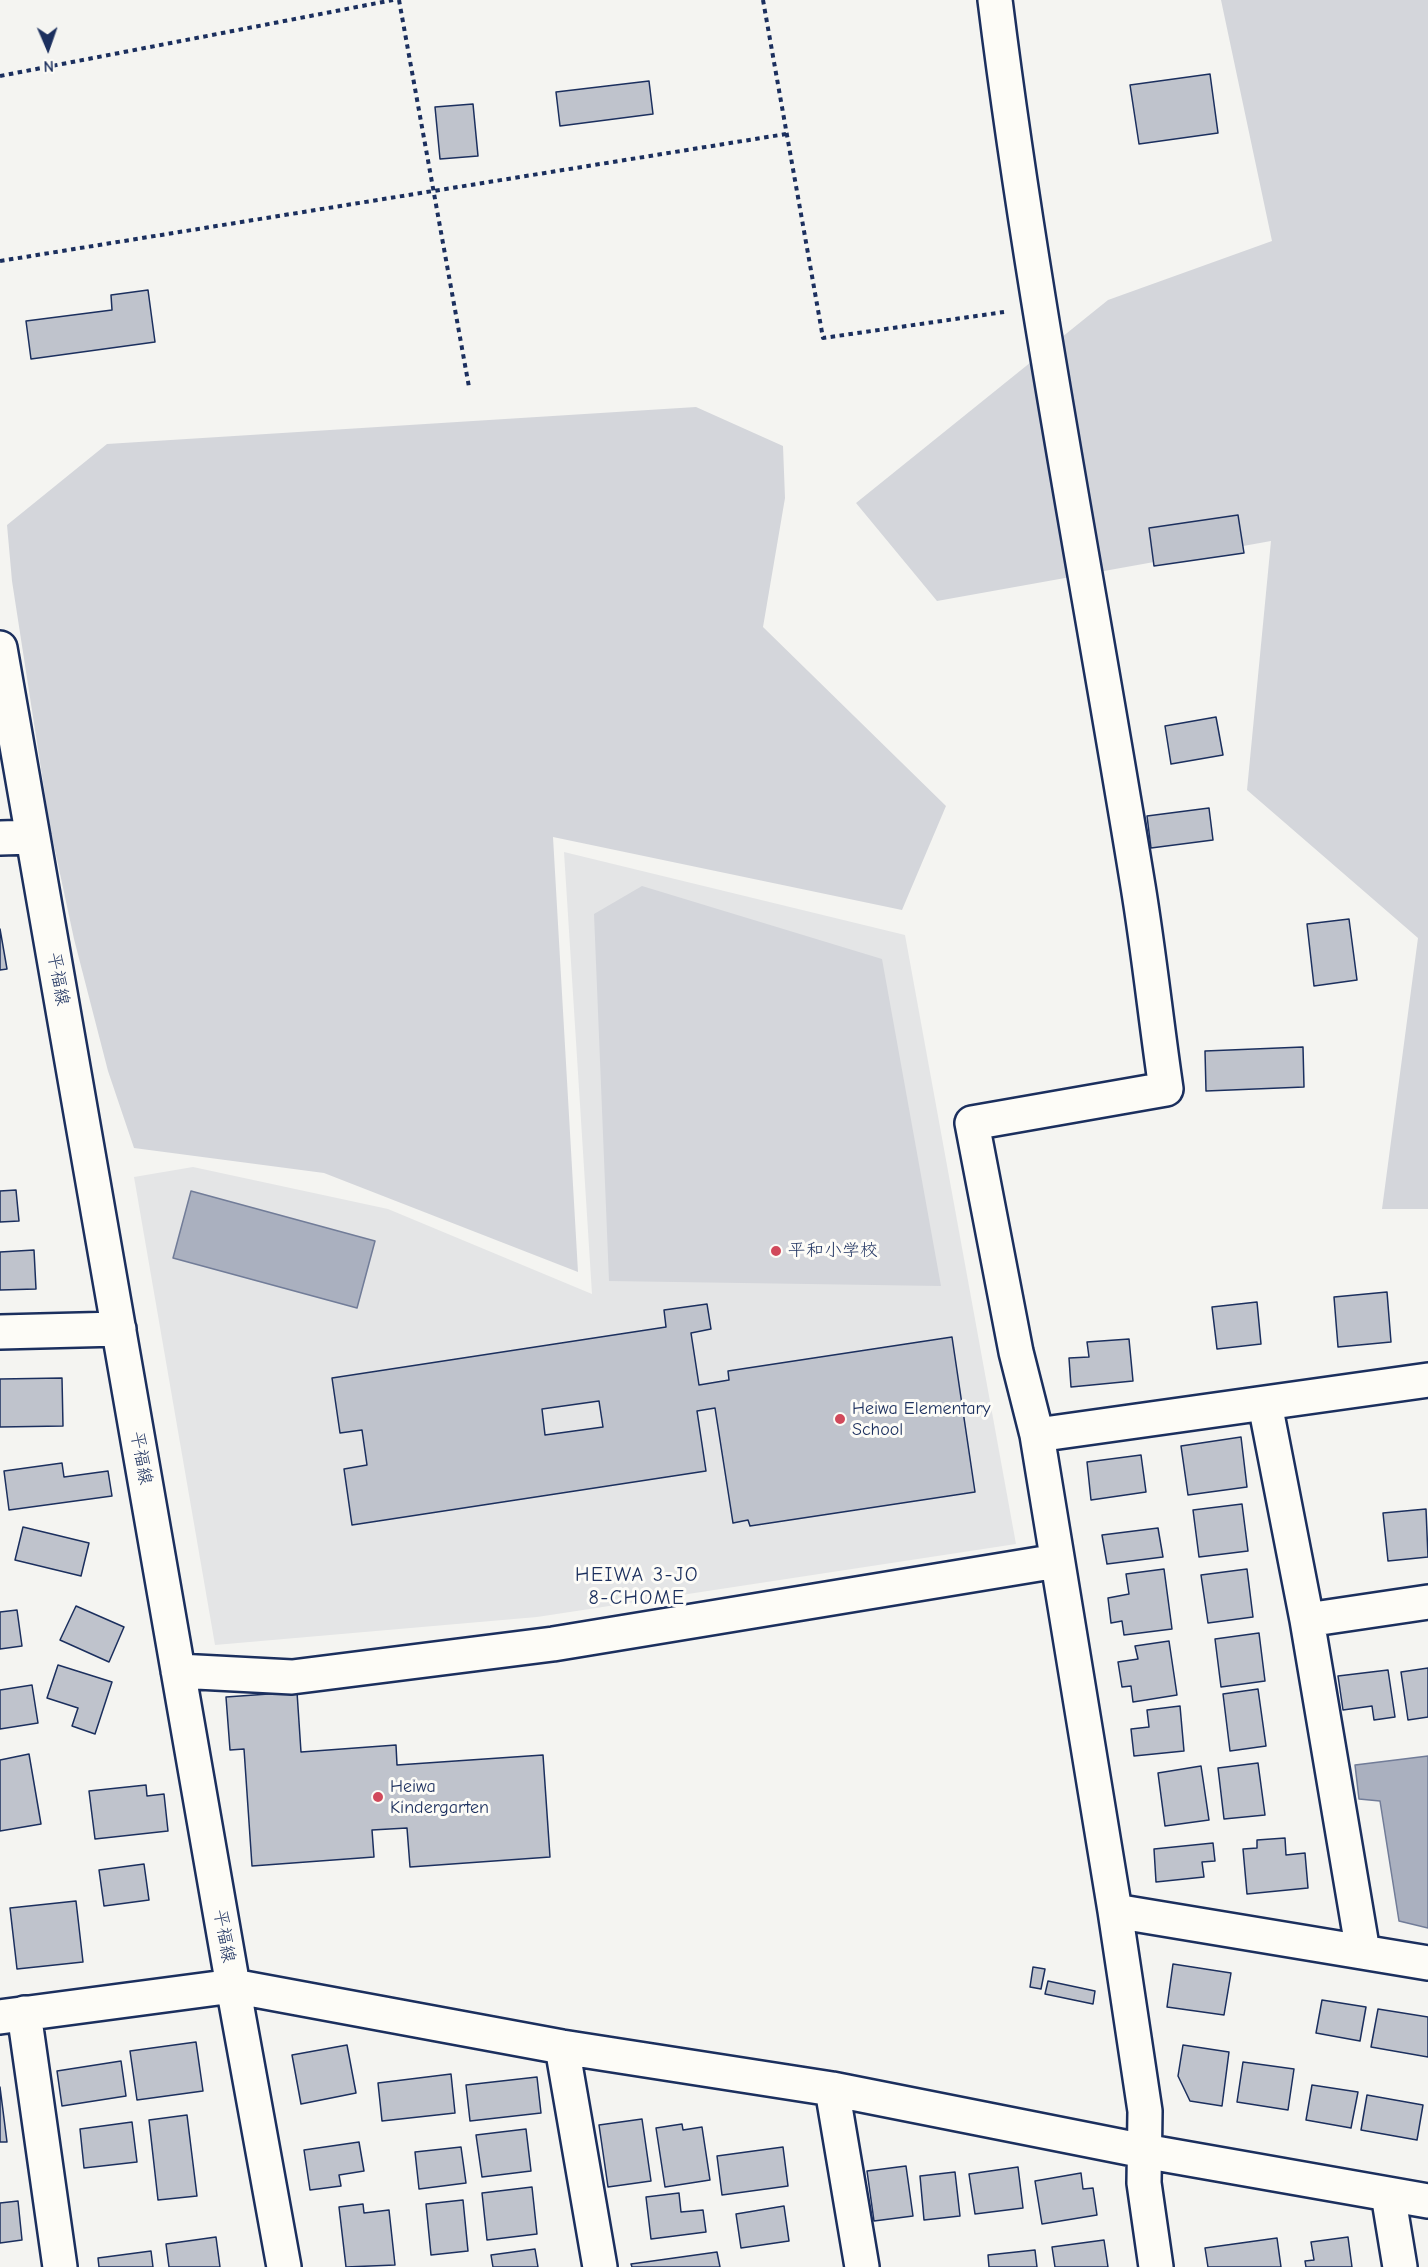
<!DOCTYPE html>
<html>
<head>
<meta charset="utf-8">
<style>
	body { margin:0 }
	#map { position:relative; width:1428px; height:2267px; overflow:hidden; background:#f4f4f1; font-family:"Comic Neue",sans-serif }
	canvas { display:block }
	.north { position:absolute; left:18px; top:18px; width:60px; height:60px; -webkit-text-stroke:4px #fdfcf7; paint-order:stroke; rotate:178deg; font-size:16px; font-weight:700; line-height:24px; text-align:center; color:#1b2f5e }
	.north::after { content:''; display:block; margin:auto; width:21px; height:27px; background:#1b2f5e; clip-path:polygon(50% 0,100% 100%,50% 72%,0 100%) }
</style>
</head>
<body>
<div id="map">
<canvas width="1428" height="2267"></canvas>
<div class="north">N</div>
</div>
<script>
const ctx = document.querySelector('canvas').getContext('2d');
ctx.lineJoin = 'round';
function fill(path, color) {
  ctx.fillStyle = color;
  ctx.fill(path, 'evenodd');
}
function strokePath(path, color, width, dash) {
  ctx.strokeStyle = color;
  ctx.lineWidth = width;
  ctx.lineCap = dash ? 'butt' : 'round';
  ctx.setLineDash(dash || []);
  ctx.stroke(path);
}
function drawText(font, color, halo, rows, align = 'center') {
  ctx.font = font + ' "Comic Neue","Klee One",sans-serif';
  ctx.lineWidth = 6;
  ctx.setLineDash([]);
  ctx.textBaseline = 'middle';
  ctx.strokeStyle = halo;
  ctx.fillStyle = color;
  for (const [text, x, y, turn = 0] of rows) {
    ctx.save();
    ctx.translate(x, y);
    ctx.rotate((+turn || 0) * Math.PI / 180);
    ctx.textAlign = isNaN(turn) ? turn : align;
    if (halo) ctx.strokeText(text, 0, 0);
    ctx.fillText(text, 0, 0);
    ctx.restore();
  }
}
fill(new Path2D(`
	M564,852L905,935L1016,1544L537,1617L215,1645L134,1177L193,1167L388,1209L592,1294Z`), '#e4e5e6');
fill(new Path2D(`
	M1221,0H1428V1209H1382L1418,938L1247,790L1271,541L937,601L856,503L1108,300L1272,241Z
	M696,407L783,446L785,498L763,627L946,806L902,910L553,837L578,1272L324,1173L134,1148L108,1071L74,939L50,827L12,581L7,525L107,444Z
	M642,886L882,959L941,1286L609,1281L594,914Z`), '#d4d6db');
const water = new Path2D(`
	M191,1191L375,1241L357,1308L173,1258Z
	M1428,1756V1928L1399,1921L1380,1801L1359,1799L1355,1765Z`);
fill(water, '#aab0bf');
strokePath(water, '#717c98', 1.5);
const building = new Path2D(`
	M1210,74L1218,133L1139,144L1130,85Z
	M649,81L653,114L560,126L556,92Z
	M473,104L478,156L440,159L435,107Z
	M148,290L155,342L31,359L26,321L112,310L111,295Z
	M1238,515L1244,553L1154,566L1149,528Z
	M1216,717L1223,755L1171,764L1165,726Z
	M1209,808L1213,840L1151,848L1147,816Z
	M1349,919L1357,980L1314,986L1307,924Z
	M0,929L7,969L0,970Z
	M1303,1047L1304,1087L1206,1091L1205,1051Z
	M16,1190L19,1221L0,1222V1191Z
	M34,1250L36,1289L0,1290V1252Z
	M1387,1292L1391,1342L1338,1347L1334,1297Z
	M1257,1302L1261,1344L1217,1349L1212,1307Z
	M707,1304L711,1329L691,1333L699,1385L729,1380L728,1371L952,1337L975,1492L750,1526L748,1520L733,1523L715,1408L697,1411L706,1471L352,1525L344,1469L367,1465L362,1430L340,1433L332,1378L666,1327L664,1310ZM599,1401L603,1427L545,1435L542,1409Z
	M1129,1339L1133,1381L1071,1387L1069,1358L1089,1357L1087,1342Z
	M62,1378L63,1426L0,1427V1379Z
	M1241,1437L1247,1487L1188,1495L1181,1446Z
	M1141,1455L1146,1492L1091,1500L1087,1462Z
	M62,1463L64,1477L108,1471L112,1496L9,1510L4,1471Z
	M1242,1504L1248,1551L1199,1557L1193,1510Z
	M1426,1509L1428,1557L1388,1561L1383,1513Z
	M23,1527L89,1543L81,1576L15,1560Z
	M1158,1528L1163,1557L1107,1564L1102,1535Z
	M1164,1569L1172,1629L1124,1635L1122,1621L1111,1623L1108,1598L1129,1594L1126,1574Z
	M1247,1569L1253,1617L1208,1623L1201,1575Z
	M76,1606L124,1627L109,1662L60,1640Z
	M17,1610L22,1646L0,1649V1612Z
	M1259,1633L1265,1681L1221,1687L1215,1639Z
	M1169,1641L1177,1695L1133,1702L1131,1686L1122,1687L1118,1662L1138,1659L1135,1646Z
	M58,1665L112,1682L95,1734L72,1726L78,1708L47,1698Z
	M1428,1668V1717L1408,1720L1401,1672Z
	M1388,1670L1395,1717L1374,1720L1372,1706L1343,1710L1338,1676Z
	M32,1685L38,1723L0,1729V1690Z
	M1258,1689L1266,1746L1230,1751L1223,1694Z
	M297,1692L301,1752L396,1745L397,1765L543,1755L550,1857L410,1867L407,1828L372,1830L374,1857L252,1866L244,1749L230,1750L226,1697Z
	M1180,1706L1184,1751L1134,1756L1131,1729L1149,1727L1147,1710Z
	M29,1754L41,1824L0,1831V1760Z
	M1258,1763L1265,1815L1224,1819L1218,1768Z
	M1201,1766L1209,1820L1165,1826L1158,1773Z
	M146,1785L147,1796L164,1794L168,1831L95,1839L89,1791Z
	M1285,1838L1286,1855L1305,1853L1308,1888L1247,1894L1243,1849L1257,1848V1840Z
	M1213,1843L1215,1861L1202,1862L1204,1877L1156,1882L1154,1849Z
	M144,1864L149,1900L104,1906L99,1870Z
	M76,1901L83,1962L17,1969L10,1908Z
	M1173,1964L1231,1973L1224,2015L1167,2007Z
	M1033,1967L1045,1969L1041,1989L1030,1987Z
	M1048,1981L1095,1991L1093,2004L1045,1994Z
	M1322,2000L1366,2007L1360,2041L1316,2033Z
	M1378,2009L1428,2017V2057L1371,2047Z
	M196,2042L203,2091L137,2100L130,2051Z
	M347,2045L356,2093L301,2104L292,2055Z
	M1183,2045L1229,2052L1222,2106L1190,2101L1178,2076Z
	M121,2061L126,2096L62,2106L57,2071Z
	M1243,2062L1294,2069L1288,2110L1237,2102Z
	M451,2074L455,2113L382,2121L378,2083Z
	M537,2077L541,2113L470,2121L466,2085Z
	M1312,2085L1358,2092L1351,2128L1306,2120Z
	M0,2087L7,2142H0Z
	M1367,2095L1423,2105L1417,2140L1361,2130Z
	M187,2115L197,2196L158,2200L149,2120Z
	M642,2119L651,2181L608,2187L599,2125Z
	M132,2122L137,2162L84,2168L80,2129Z
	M682,2124L683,2130L702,2127L710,2180L665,2187L656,2128Z
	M526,2129L531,2171L482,2177L476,2135Z
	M359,2142L364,2171L339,2175L341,2186L310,2190L304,2150Z
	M461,2147L466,2183L419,2189L415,2152Z
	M783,2147L788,2186L722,2195L717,2156Z
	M906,2166L913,2216L874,2221L867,2171Z
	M1018,2167L1023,2208L975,2214L969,2174Z
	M955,2172L960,2216L924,2220L920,2176Z
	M1081,2173L1083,2189L1093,2188L1097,2215L1042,2224L1035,2181Z
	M532,2187L537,2234L487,2240L482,2193Z
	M679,2193L681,2212L703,2210L706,2232L651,2239L646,2197Z
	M463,2200L468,2251L431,2255L426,2204Z
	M18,2201L22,2240L0,2243V2203Z
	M363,2204L364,2213L389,2210L395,2265L346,2267L339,2207Z
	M784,2206L789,2241L741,2248L736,2214Z
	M216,2237L220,2267H169L166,2244Z
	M1348,2237L1352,2267H1306L1305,2261L1314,2260L1311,2242Z
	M1277,2238L1281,2267H1208L1205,2248Z
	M1104,2240L1108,2267H1055L1052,2247Z
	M535,2249L538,2267H493L491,2255Z
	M1035,2250L1037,2267H989L988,2255Z
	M151,2251L153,2267H99L98,2258Z
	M717,2252L720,2267H632L631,2264Z`);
fill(building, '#bfc3cc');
strokePath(building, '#1b2f5e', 1.5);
const minor = new Path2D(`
	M995,0C1032,297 1090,590 1138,886C1149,953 1156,1021 1166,1089L972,1123L1016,1352L1037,1435L1115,1911L1145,2111L1144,2183L1156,2267
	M0,648L233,1986L284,2267
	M0,838L33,837
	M0,1332L119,1329
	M1265,1404L1307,1620L1363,1952
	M1037,1435L1428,1380
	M1307,1620L1428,1602
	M178,1671L292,1677L553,1644L1057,1561
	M1115,1911L1428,1963
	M24,2013L60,2267
	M0,2017L233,1986L562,2047L832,2089L1144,2151L1428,2201
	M562,2047L600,2267
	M832,2089L862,2267
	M1388,2194L1400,2267`);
strokePath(minor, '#1b2f5e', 38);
strokePath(new Path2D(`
	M399,0L469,387
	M763,0L823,338L1004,312
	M0,76L393,0
	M0,261L786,134`), '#1b2f5e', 4, [4.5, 4.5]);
strokePath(minor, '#fdfcf7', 33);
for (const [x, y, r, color] of [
	[776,1251,6,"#d1495b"],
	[840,1419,6,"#d1495b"],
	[378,1797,6,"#d1495b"]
]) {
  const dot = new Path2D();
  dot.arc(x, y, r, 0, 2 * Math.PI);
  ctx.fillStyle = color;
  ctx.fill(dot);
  strokePath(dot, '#fdfcf7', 2);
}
drawText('18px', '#1b2f5e', '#fdfcf7', [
	["平福線",58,979,80],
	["平福線",141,1458,80],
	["平福線",224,1936,80]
]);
drawText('18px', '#1b2f5e', '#fdfcf7', [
	["平和小学校",788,1251],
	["Heiwa Elementary",852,1409],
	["School",852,1430],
	["Heiwa",390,1787],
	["Kindergarten",390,1808]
], 'left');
ctx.letterSpacing = '1.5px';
drawText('20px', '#1b2f5e', '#fdfcf7', [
	["HEIWA 3-JO",637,1575],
	["8-CHOME",637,1598]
]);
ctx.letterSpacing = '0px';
</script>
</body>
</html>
